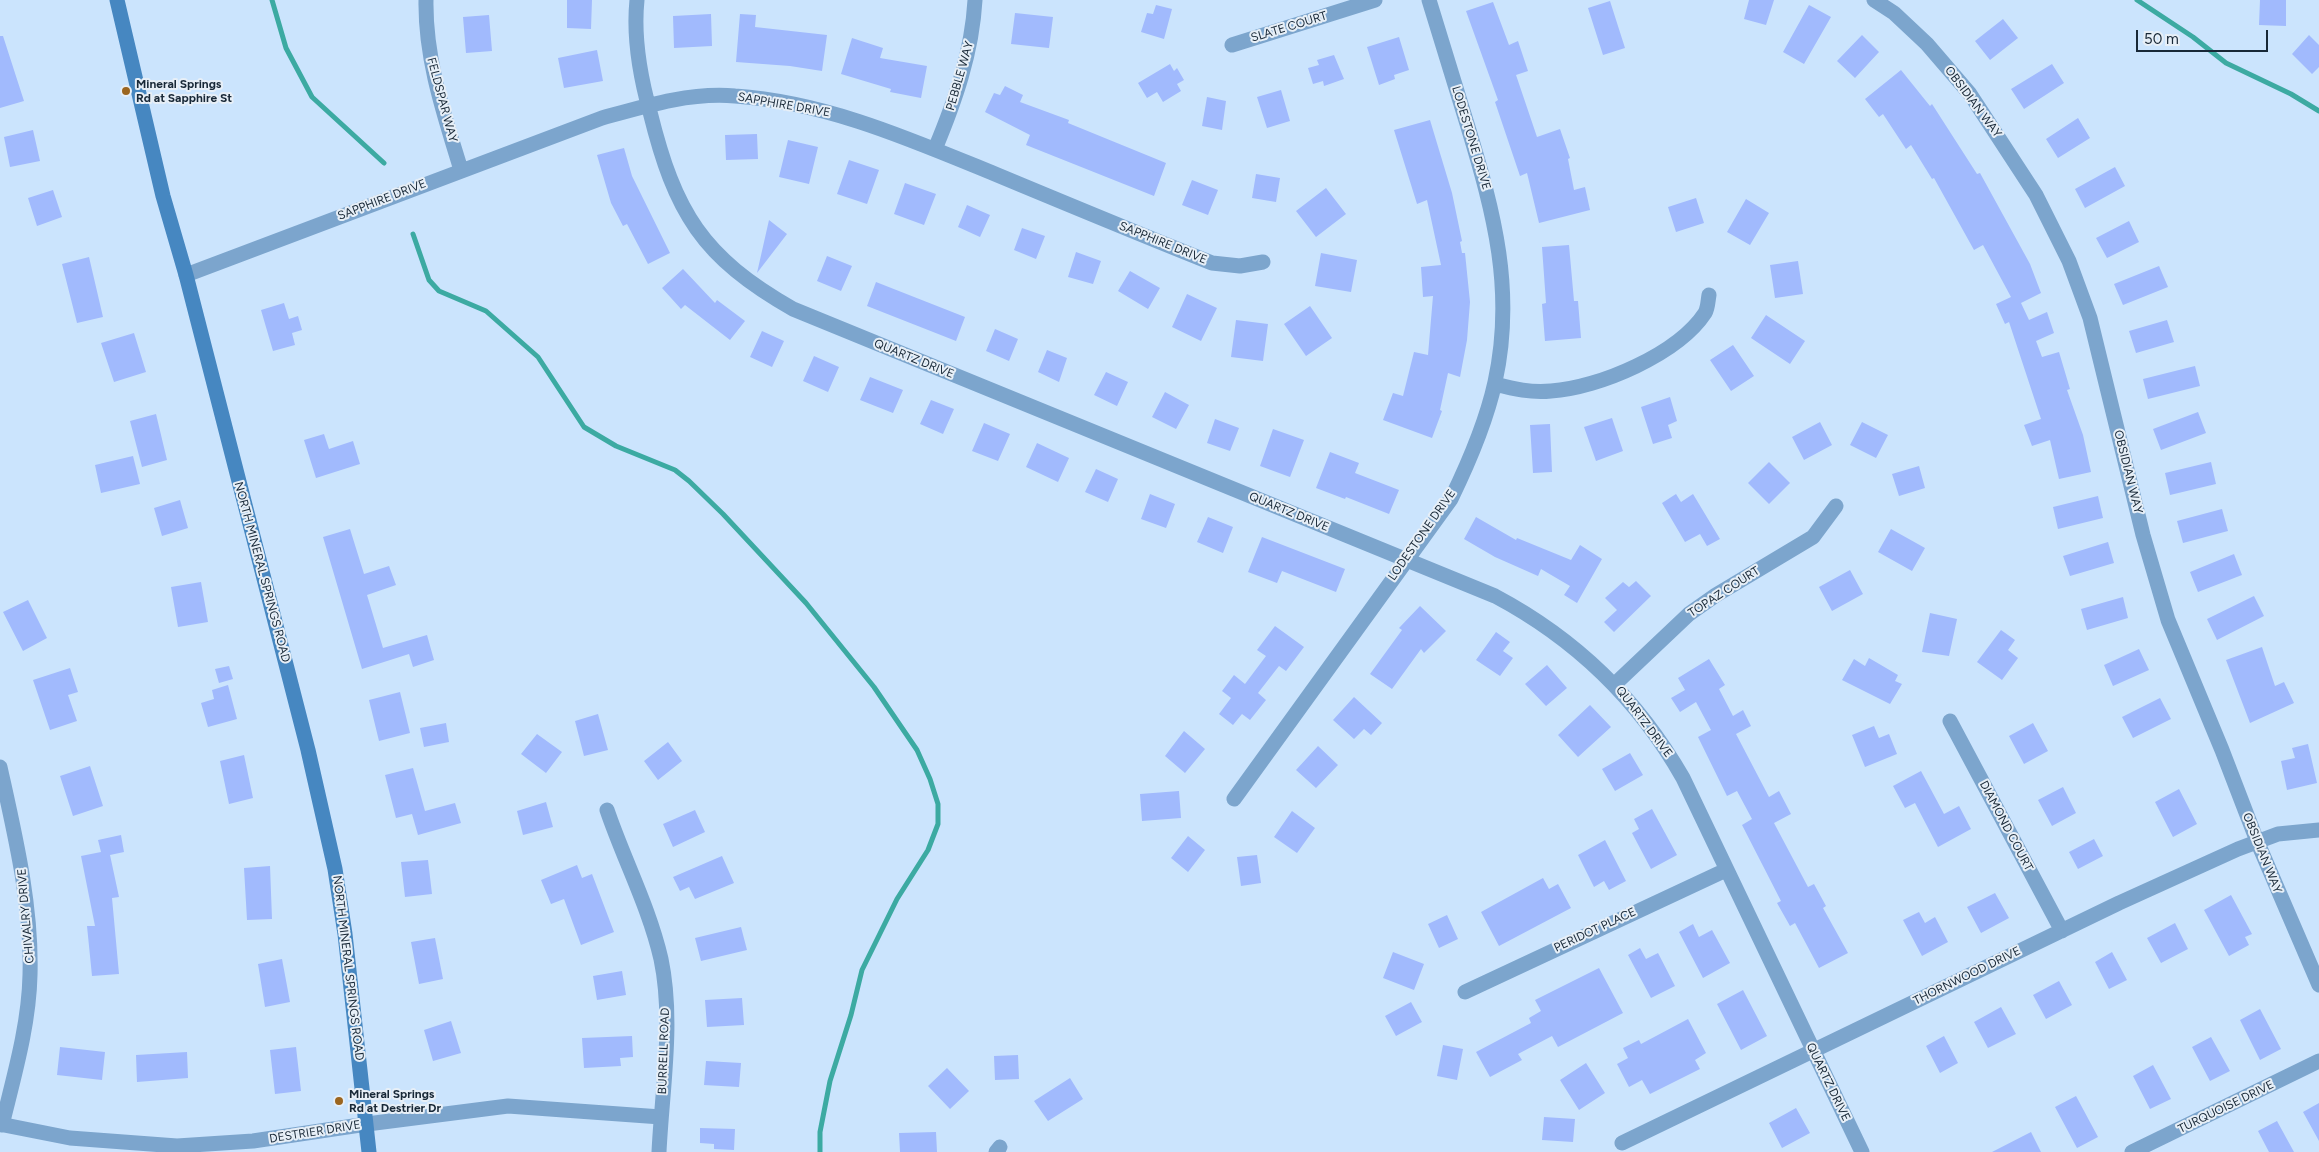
<!DOCTYPE html>
<html>
<head>
<meta charset="utf-8">
<style>
	body { margin:0 }
	#map { position:relative; width:2319px; height:1152px; overflow:hidden; background:#cbe4fd; font-family:Figtree,sans-serif }
	canvas { display:block }
	.scale { position:absolute; left:2136px; top:30px; width:132px; height:22px; box-sizing:border-box; border:2px solid #182837; border-top:0; padding-left:6px; font-size:15px; line-height:18px; white-space:nowrap; color:#182837; -webkit-text-stroke:4px #e7eff7; paint-order:stroke }
</style>
</head>
<body>
<div id="map">
<canvas width="2319" height="1152"></canvas>
<div class="scale">50 m</div>
</div>
<script>
const ctx = document.querySelector('canvas').getContext('2d');
ctx.lineJoin = 'round';
function strokePath(path, color, width, dash) {
  ctx.strokeStyle = color;
  ctx.lineWidth = width;
  ctx.lineCap = dash ? 'butt' : 'round';
  ctx.setLineDash(dash || []);
  ctx.stroke(path);
}
function fill(path, color) {
  ctx.fillStyle = color;
  ctx.fill(path, 'evenodd');
}
function drawText(font, color, halo, rows, align = 'center') {
  ctx.font = font + ' Figtree,sans-serif';
  ctx.lineWidth = 4;
  ctx.setLineDash([]);
  ctx.textBaseline = 'middle';
  ctx.strokeStyle = halo;
  ctx.fillStyle = color;
  for (const [text, x, y, turn = 0] of rows) {
    ctx.save();
    ctx.translate(x, y);
    ctx.rotate((+turn || 0) * Math.PI / 180);
    ctx.textAlign = isNaN(turn) ? turn : align;
    if (halo) ctx.strokeText(text, 0, 0);
    ctx.fillText(text, 0, 0);
    ctx.restore();
  }
}
strokePath(new Path2D(`
	M272,0L286,48L312,97L384,163
	M2137,0L2193,37L2226,63L2291,94L2319,111
	M413,234L429,280L439,291L486,311L538,357L584,427L616,446L675,470L689,481L723,514L806,603L874,687L917,750L930,779L938,804V824L928,850L897,899L862,970L851,1015L830,1081L820,1132V1152`), '#3caaa2', 5);
fill(new Path2D(`
	M567,0H592L591,29L567,28Z
	M1749,0H1774L1766,25L1744,19Z
	M2260,0H2286V26L2259,25Z
	M1610,1L1625,48L1603,55L1588,8Z
	M1493,2L1509,45L1518,41L1528,71L1516,75L1537,137L1560,129L1570,158L1568,159L1574,190L1585,187L1590,210L1539,223L1527,173L1520,176L1495,102L1498,100L1466,11Z
	M1156,5L1172,9L1164,39L1141,32L1147,13L1153,14Z
	M1809,5L1831,17L1804,64L1783,52Z
	M1015,13L1053,17L1049,48L1011,44Z
	M711,14L712,46L674,48L673,16Z
	M740,14L756,15L755,27L827,35L822,71L790,66L736,62Z
	M489,15L492,51L466,53L463,17Z
	M2003,19L2018,38L1990,60L1975,41Z
	M1862,35L1879,52L1855,78L1837,61Z
	M2309,35L2319,45V67L2312,74L2292,54Z
	M0,36H3L24,101L0,108Z
	M1399,37L1409,70L1394,75L1395,79L1379,85L1367,47Z
	M852,38L883,48L880,58L927,66L921,98L890,92L891,89L841,74Z
	M597,50L603,81L564,88L558,58Z
	M1334,55L1344,79L1324,86L1323,81L1313,84L1308,68L1319,65L1317,60Z
	M1170,64L1174,71L1177,68L1184,80L1177,84L1181,91L1163,102L1157,92L1147,98L1138,83Z
	M2052,64L2064,83L2024,109L2011,89Z
	M1901,70L1930,106L1932,104L1977,174L1980,173L2030,264L2041,293L2021,303L2029,320L2047,312L2054,333L2036,341L2042,357L2059,352L2070,389L2067,390L2083,435L2091,472L2059,479L2050,440L2032,446L2024,425L2041,419L2009,322L2005,324L1996,304L2011,297L1983,245L1974,250L1934,178L1932,179L1911,145L1906,149L1883,114L1879,117L1865,99Z
	M1005,86L1023,95L1020,102L1069,120L1068,123L1166,163L1154,196L1026,145L1030,135L985,112L994,93L1000,95Z
	M1281,90L1290,121L1267,128L1257,97Z
	M1207,97L1226,101L1222,130L1202,126Z
	M2078,118L2090,138L2058,158L2046,139Z
	M1430,120L1452,193L1462,241L1460,242L1462,253H1465L1470,302L1467,340L1460,377L1448,373L1440,410L1442,411L1432,438L1383,420L1393,393L1403,396L1414,352L1428,355L1433,296L1423,297L1421,267L1441,265L1427,200L1417,204L1394,130Z
	M33,130L40,161L10,167L4,137Z
	M757,134L758,159L726,160L725,135Z
	M788,140L818,147L809,184L779,177Z
	M624,148L632,176L670,253L648,264L627,224L623,226L611,203L597,155Z
	M849,160L879,170L867,204L837,194Z
	M2115,167L2125,186L2085,208L2075,189Z
	M1256,174L1280,178L1276,202L1252,198Z
	M1192,180L1218,190L1208,215L1182,205Z
	M905,183L936,194L924,225L894,214Z
	M1326,188L1346,214L1316,237L1296,211Z
	M53,190L62,217L37,226L28,198Z
	M1696,198L1704,223L1676,232L1668,207Z
	M1746,199L1769,213L1750,245L1727,232Z
	M967,205L990,215L980,237L958,227Z
	M769,220L787,234L757,273Z
	M2129,221L2139,242L2107,258L2096,238Z
	M1022,228L1045,236L1036,259L1014,250Z
	M1569,245L1574,301H1578L1581,338L1545,341L1542,304L1546,303L1542,247Z
	M1076,252L1101,261L1093,284L1068,277Z
	M1321,253L1357,260L1351,292L1315,286Z
	M827,256L852,266L841,291L817,281Z
	M89,257L103,317L77,323L62,264Z
	M1798,261L1803,294L1775,298L1770,265Z
	M2159,266L2168,287L2123,305L2114,284Z
	M683,269L715,303L717,300L745,321L730,340L685,305L681,309L662,288Z
	M1130,271L1160,288L1148,309L1118,291Z
	M876,282L965,317L956,341L867,306Z
	M1187,294L1217,308L1201,341L1172,327Z
	M284,303L289,319L298,316L302,330L292,333L295,345L273,351L261,310Z
	M1310,306L1332,338L1306,356L1284,324Z
	M1766,315L1805,341L1790,364L1751,338Z
	M1236,320L1268,324L1263,361L1231,357Z
	M2167,320L2174,342L2136,353L2129,331Z
	M995,329L1018,339L1009,361L986,351Z
	M762,331L784,341L772,367L750,357Z
	M134,333L146,372L114,382L101,343Z
	M1733,345L1754,376L1731,391L1710,360Z
	M1047,350L1067,358L1059,382L1038,372Z
	M814,356L839,367L828,392L803,381Z
	M2195,366L2200,386L2148,399L2143,379Z
	M1106,372L1128,382L1117,406L1094,395Z
	M870,377L903,390L893,413L860,400Z
	M1165,392L1189,405L1176,429L1152,417Z
	M1670,397L1677,421L1668,425L1672,438L1653,444L1641,407Z
	M931,400L954,409L943,434L920,424Z
	M2198,412L2206,433L2161,450L2153,429Z
	M156,414L167,460L142,467L130,421Z
	M1612,418L1623,451L1596,461L1584,427Z
	M1215,419L1239,428L1230,451L1207,443Z
	M1820,422L1832,445L1804,460L1792,437Z
	M1862,422L1888,435L1876,458L1850,445Z
	M984,423L1010,434L998,461L972,451Z
	M1550,424L1552,472L1533,473L1530,425Z
	M1273,429L1304,440L1290,477L1260,466Z
	M324,434L329,449L353,441L360,464L316,478L304,440Z
	M1037,443L1069,458L1058,482L1026,467Z
	M1330,452L1359,463L1355,473L1399,490L1389,514L1346,497L1345,499L1316,488Z
	M133,456L140,484L101,493L95,465Z
	M1769,462L1790,483L1769,504L1748,483Z
	M2211,462L2216,484L2170,495L2165,473Z
	M1919,466L1925,488L1899,496L1892,474Z
	M1096,469L1118,479L1108,502L1085,492Z
	M1150,494L1175,504L1166,528L1141,519Z
	M1676,494L1681,502L1693,494L1720,539L1707,546L1700,534L1685,542L1662,503Z
	M2098,496L2103,518L2058,529L2053,507Z
	M180,500L188,528L162,536L154,508Z
	M2222,509L2228,531L2183,543L2177,521Z
	M1208,517L1233,527L1223,553L1197,542Z
	M1476,517L1516,540L1517,538L1571,560L1580,545L1602,559L1577,603L1564,595L1570,586L1541,569L1538,576L1495,557L1464,539Z
	M350,529L364,574L389,566L396,585L367,595L383,648L427,635L434,660L413,667L409,654L362,669L323,537Z
	M1891,529L1925,548L1912,571L1878,552Z
	M1262,537L1345,569L1336,592L1282,571L1277,583L1248,572Z
	M2108,542L2114,563L2070,576L2063,556Z
	M2234,554L2242,575L2198,592L2190,572Z
	M1850,570L1863,594L1832,611L1819,587Z
	M1636,581L1651,596L1614,632L1604,622L1617,610L1605,598L1623,582L1629,587Z
	M201,582L208,622L178,627L171,587Z
	M2254,596L2264,616L2217,640L2207,619Z
	M2123,597L2128,618L2087,630L2081,609Z
	M28,600L47,638L23,651L3,612Z
	M1420,606L1446,631L1424,653L1421,649L1392,689L1370,674L1402,630L1399,628Z
	M1930,613L1957,619L1949,656L1922,652Z
	M1275,626L1304,647L1286,671L1279,666L1258,693L1266,700L1250,720L1242,714L1233,725L1219,714L1231,698L1222,691L1234,675L1245,684L1266,656L1257,650Z
	M2001,630L2015,640L2008,650L2018,658L2002,680L1977,662Z
	M1496,632L1510,642L1503,651L1513,658L1500,676L1476,660Z
	M2262,647L2275,686L2284,682L2294,703L2250,723L2226,660Z
	M2139,649L2149,670L2113,686L2104,665Z
	M1869,658L1898,675L1895,681L1902,684L1890,704L1842,680L1854,659L1865,666Z
	M1709,659L1725,685L1719,689L1733,716L1743,710L1751,726L1736,734L1769,797L1779,791L1791,814L1774,823L1808,887L1814,884L1826,906L1823,908L1848,953L1819,968L1795,923L1790,926L1777,903L1781,901L1742,825L1752,819L1737,791L1727,796L1698,737L1711,730L1696,702L1680,712L1671,698L1685,690L1678,678Z
	M1547,665L1567,688L1546,706L1525,684Z
	M229,666L233,679L219,683L215,669Z
	M70,668L78,692L68,695L77,721L50,730L33,680Z
	M228,685L237,719L208,727L201,703L214,699L212,690Z
	M400,692L410,733L379,741L369,700Z
	M1354,697L1382,723L1371,735L1364,729L1354,739L1333,720Z
	M2160,698L2171,719L2133,738L2122,717Z
	M1590,705L1611,727L1578,757L1558,735Z
	M598,714L608,750L584,756L575,721Z
	M446,723L449,742L424,747L420,728Z
	M2033,723L2048,751L2024,764L2009,736Z
	M1874,726L1879,738L1889,734L1897,754L1865,767L1852,735Z
	M1184,731L1205,749L1185,773L1165,756Z
	M537,734L562,752L546,773L521,754Z
	M668,742L682,761L658,780L644,761Z
	M2308,744L2317,783L2287,790L2281,761L2295,758L2292,748Z
	M1318,746L1338,765L1316,788L1296,770Z
	M1630,753L1643,775L1615,791L1602,769Z
	M244,755L253,798L229,804L220,761Z
	M90,766L103,806L73,816L60,776Z
	M413,768L425,811L455,803L461,823L418,835L412,814L396,818L385,775Z
	M1921,771L1944,814L1959,806L1971,829L1938,847L1915,803L1905,808L1893,786Z
	M2063,787L2076,813L2052,826L2038,800Z
	M2179,789L2197,824L2173,837L2155,802Z
	M1179,791L1181,818L1142,821L1140,794Z
	M546,802L553,827L523,835L517,811Z
	M1652,809L1677,855L1651,869L1632,833L1639,829L1634,819Z
	M695,810L705,832L673,847L663,824Z
	M1292,811L1315,828L1297,853L1274,837Z
	M121,835L124,852L110,855L119,897L112,898L119,974L92,976L87,926H95L81,856L101,852L98,840Z
	M1188,836L1205,850L1188,872L1171,858Z
	M2094,839L2103,856L2078,869L2069,852Z
	M1605,840L1626,881L1609,890L1604,881L1594,887L1578,855Z
	M1257,855L1261,883L1241,886L1237,857Z
	M722,856L734,883L695,899L689,887L680,891L673,877Z
	M428,860L432,894L405,897L401,862Z
	M577,865L582,878L592,874L614,932L581,945L564,899L551,904L541,880Z
	M270,866L272,919L247,920L244,868Z
	M1543,878L1549,889L1558,884L1571,908L1499,946L1481,912Z
	M1995,893L2009,918L1981,933L1967,907Z
	M2231,895L2252,934L2245,937L2249,945L2229,956L2204,910Z
	M1919,912L1925,923L1935,917L1948,942L1922,956L1903,920Z
	M1447,915L1458,939L1439,948L1428,924Z
	M2175,923L2188,949L2161,963L2147,938Z
	M1693,924L1699,937L1712,930L1730,963L1703,978L1679,932Z
	M741,927L747,950L701,961L695,938Z
	M435,938L443,979L419,984L411,942Z
	M1640,948L1646,959L1658,953L1675,986L1651,998L1628,955Z
	M1393,952L1424,964L1414,990L1383,978Z
	M2112,952L2127,980L2109,989L2095,962Z
	M282,959L290,1002L265,1007L258,964Z
	M1599,968L1623,1013L1558,1047L1552,1036L1518,1054L1522,1060L1490,1077L1476,1052L1531,1023L1529,1018L1541,1011L1535,1000Z
	M622,971L626,995L597,1000L593,976Z
	M2059,981L2072,1005L2046,1019L2033,995Z
	M1743,990L1767,1036L1741,1050L1717,1004Z
	M742,998L744,1025L707,1027L705,1000Z
	M1411,1002L1422,1022L1396,1036L1385,1016Z
	M2001,1007L2016,1034L1988,1048L1974,1022Z
	M2260,1009L2281,1049L2260,1060L2240,1020Z
	M1688,1019L1706,1053L1695,1060L1700,1069L1650,1094L1642,1080L1629,1087L1617,1064L1628,1058L1623,1048L1639,1040L1641,1044Z
	M451,1021L461,1053L433,1061L424,1030Z
	M632,1036L633,1057L620,1058L621,1066L584,1068L582,1038Z
	M1944,1036L1958,1063L1940,1073L1926,1046Z
	M2211,1037L2230,1071L2210,1081L2192,1047Z
	M1443,1045L1463,1049L1457,1080L1437,1076Z
	M60,1047L105,1052L102,1080L57,1075Z
	M296,1047L301,1091L275,1094L270,1050Z
	M187,1052L188,1078L137,1082L136,1055Z
	M1018,1055L1019,1079L995,1080L994,1056Z
	M706,1061L741,1063L739,1087L704,1085Z
	M1586,1063L1605,1093L1579,1110L1560,1080Z
	M2153,1065L2171,1099L2150,1109L2133,1076Z
	M947,1068L969,1091L950,1109L928,1086Z
	M1070,1078L1083,1099L1048,1121L1034,1101Z
	M2076,1096L2098,1137L2077,1148L2055,1107Z
	M2319,1103V1141L2303,1112Z
	M1796,1108L1810,1133L1782,1148L1769,1123Z
	M1544,1117L1575,1119L1573,1142L1542,1140Z
	M2277,1121L2294,1152H2269L2258,1131Z
	M700,1128L735,1129L734,1150L714,1149V1144L700,1143Z
	M936,1132L937,1152H900L899,1133Z
	M2031,1132L2041,1152H1992Z`), '#a1bafd');
strokePath(new Path2D(`
	M426,0C425,59 444,114 461,170
	M637,0C633,38 640,76 650,112C675,213 702,257 793,309L1495,596C1576,639 1638,699 1683,778L1862,1152
	M1874,0L1894,13L1927,44L1970,94L2036,195L2069,261L2090,318L2143,535L2168,620L2222,750L2257,841L2319,985
	M1232,45L1375,0
	M935,149C955,101 972,53 975,0
	M186,275L602,118C645,106 690,92 735,96C826,102 912,140 995,174C1067,204 1139,234 1212,263L1240,266L1263,262
	M1495,384C1514,389 1531,393 1551,391C1599,388 1678,354 1705,313C1708,308 1708,300 1709,295
	M1615,684L1689,614L1716,595L1813,537L1836,506
	M1950,721L2062,931
	M0,767C15,835 32,905 30,975C29,1025 14,1076 2,1125
	M1234,799L1451,499C1469,462 1486,423 1495,382C1515,291 1494,213 1468,127C1455,84 1442,42 1429,0
	M607,810C624,860 649,907 661,959C674,1021 662,1089 659,1152
	M1465,992L1726,870
	M0,1124L70,1138L177,1146L253,1141L367,1124L508,1106L661,1117
	M1622,1143L2119,903L2238,849L2278,834L2319,830
	M996,1152L1000,1147
	M2132,1152L2319,1061`), '#7ca5cd', 15);
strokePath(new Path2D(`
	M117,0L163,196L186,275L308,750L335,869L345,934L369,1152`), '#4687c1', 15);
for (const [x, y, r, color] of [
	[126,91,5,"#9b651f"],
	[339,1101,5,"#9b651f"]
]) {
  const dot = new Path2D();
  dot.arc(x, y, r, 0, 2 * Math.PI);
  ctx.fillStyle = color;
  ctx.fill(dot);
  strokePath(dot, '#e7eff7', 2);
}
drawText('12px', '#182837', '#e7eff7', [
	["SLATE COURT",1289,27,-17],
	["PEBBLE WAY",960,76,-74],
	["FELDSPAR WAY",442,100,75],
	["OBSIDIAN WAY",1973,102,53],
	["SAPPHIRE DRIVE",784,105,10],
	["LODESTONE DRIVE",1471,138,73],
	["SAPPHIRE DRIVE",382,200,-21],
	["SAPPHIRE DRIVE",1163,243,22],
	["QUARTZ DRIVE",914,359,22],
	["OBSIDIAN WAY",2128,472,76],
	["QUARTZ DRIVE",1289,512,22],
	["LODESTONE DRIVE",1422,535,-55],
	["NORTH MINERAL SPRINGS ROAD",262,572,75],
	["TOPAZ COURT",1724,592,-33],
	["QUARTZ DRIVE",1644,722,53],
	["DIAMOND COURT",2006,826,62],
	["OBSIDIAN WAY",2262,853,68],
	["CHIVALRY DRIVE",26,916,-95],
	["PERIDOT PLACE",1595,930,-25],
	["NORTH MINERAL SPRINGS ROAD",348,968,83],
	["THORNWOOD DRIVE",1967,976,-26],
	["BURRELL ROAD",664,1051,-88],
	["QUARTZ DRIVE",1828,1082,64],
	["TURQUOISE DRIVE",2226,1107,-26],
	["DESTRIER DRIVE",315,1132,-9]
]);
drawText('bold 12px', '#182837', '#e7eff7', [
	["Mineral Springs",136,84],
	["Rd at Sapphire St",136,98],
	["Mineral Springs",349,1094],
	["Rd at Destrier Dr",349,1108]
], 'left');
</script>
</body>
</html>
